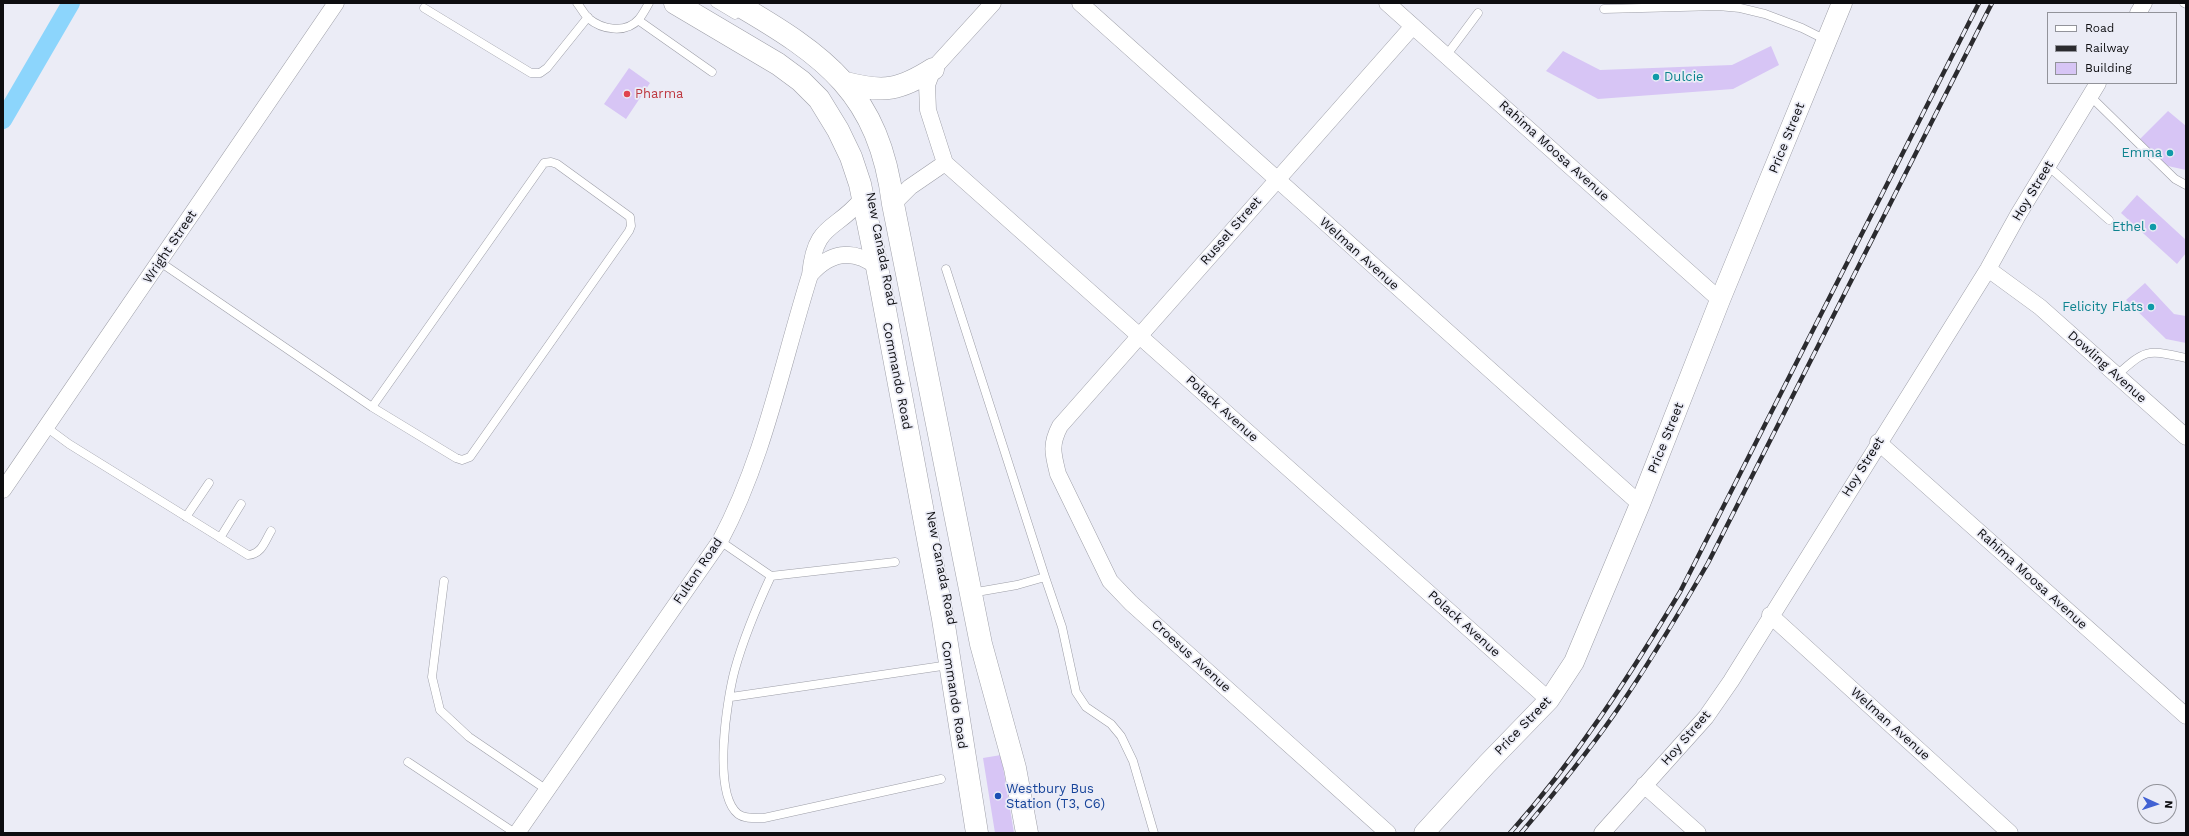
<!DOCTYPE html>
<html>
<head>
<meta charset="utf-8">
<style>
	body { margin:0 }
	#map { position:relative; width:2189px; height:836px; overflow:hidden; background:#ebecf6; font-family:"Work Sans",sans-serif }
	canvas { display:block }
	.frame { position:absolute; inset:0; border:4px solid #0d0d10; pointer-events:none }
	.legend { position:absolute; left:2047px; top:12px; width:130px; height:72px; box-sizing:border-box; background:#ebecf6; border:1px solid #92939a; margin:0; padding:5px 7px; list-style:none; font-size:12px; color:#0d0d10 }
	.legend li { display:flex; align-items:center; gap:8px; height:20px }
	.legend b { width:20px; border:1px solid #92939a }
	.north { position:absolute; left:2137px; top:784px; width:40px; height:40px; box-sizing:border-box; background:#ebecf6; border:1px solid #92939a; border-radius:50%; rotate:93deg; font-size:11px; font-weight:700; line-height:16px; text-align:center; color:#0d0d10 }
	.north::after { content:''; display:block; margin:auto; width:14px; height:18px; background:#4161d3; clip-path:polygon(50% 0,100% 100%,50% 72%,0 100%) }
</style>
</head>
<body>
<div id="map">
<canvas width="2189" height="836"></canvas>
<div class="frame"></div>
<ul class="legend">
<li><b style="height:5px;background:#fff"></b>Road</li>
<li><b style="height:5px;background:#2b2b2f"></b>Railway</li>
<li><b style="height:11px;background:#d7c5f5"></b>Building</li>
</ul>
<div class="north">N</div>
</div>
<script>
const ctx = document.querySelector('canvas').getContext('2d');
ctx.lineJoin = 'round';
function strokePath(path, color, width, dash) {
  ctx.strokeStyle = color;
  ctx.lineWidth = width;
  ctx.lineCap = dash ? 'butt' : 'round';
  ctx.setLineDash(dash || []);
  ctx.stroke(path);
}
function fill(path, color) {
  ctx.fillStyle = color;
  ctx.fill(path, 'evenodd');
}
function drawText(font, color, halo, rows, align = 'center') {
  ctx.font = font + ' "Work Sans",sans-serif';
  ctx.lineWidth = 3.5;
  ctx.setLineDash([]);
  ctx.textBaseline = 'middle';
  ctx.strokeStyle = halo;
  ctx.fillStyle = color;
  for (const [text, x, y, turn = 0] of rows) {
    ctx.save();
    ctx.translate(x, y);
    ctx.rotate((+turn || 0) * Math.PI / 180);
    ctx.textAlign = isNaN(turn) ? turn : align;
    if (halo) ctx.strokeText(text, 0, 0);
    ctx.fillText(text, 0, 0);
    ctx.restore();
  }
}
strokePath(new Path2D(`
	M3,120L71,3`), '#8cd5fc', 18);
fill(new Path2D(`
	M1771,46L1779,65L1733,89L1598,99L1546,71L1563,51L1600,70L1732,65Z
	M629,68L650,83L626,119L604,104Z
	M2168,111L2186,126V170L2168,166L2139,140Z
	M2137,195L2186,240V253L2177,264L2121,213Z
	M2145,283L2174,314L2186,316V343L2166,339L2126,300Z
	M1001,755L1014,833H995L983,758Z`), '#d7c5f5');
const service = new Path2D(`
	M577,3C581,8 584,14 588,18C602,30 626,34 639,19C643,14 646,8 649,3
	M715,3L735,15
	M2184,3L2186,4
	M424,8L531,73H540L547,68L588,17
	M1604,9L1718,6L1740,8L1765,14L1802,28L1826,40
	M638,20L712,72
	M1446,56L1478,13
	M2090,96L2175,179L2186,185
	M2048,166L2109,220
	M160,262L372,407L456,458L462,460L470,457L629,231L631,226L630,217L557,164L551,162L544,163L372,407
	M946,269L1045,577
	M2117,375C2147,348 2147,350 2186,358
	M46,427L69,444L248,555C262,554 265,541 271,531
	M186,517L209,483
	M220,538L241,504
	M720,541L771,576C757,606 744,637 735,669C727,698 712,793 738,814C745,819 755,818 764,818L941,779
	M771,576L895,562
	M444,581L432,677L440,710L469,737L547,790
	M971,593L1017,585L1045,577L1062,627L1076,692L1086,707L1111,724L1121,736L1133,761L1154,833
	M731,697L949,665
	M408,762L515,833`);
const minor = new Path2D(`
	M993,3L933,69L927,85L928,110L945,163L1549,700
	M1080,3L1640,504
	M1387,3L1720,300
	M2138,13L2144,3
	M893,204L910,187L945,163
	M1988,269L2040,307L2186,437
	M810,275C829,253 852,247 877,267
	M1878,442L2186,716
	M3,490L336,3
	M1770,615L2010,833
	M1644,785L1698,833
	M517,833L720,541C764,459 782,364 810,275C815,222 835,232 862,199
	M1388,833L1131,603L1110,581L1058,474C1053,454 1050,445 1060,426L1413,26
	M1602,833L1706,717L1731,681L1988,269L2018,215L2098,83`);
const tertiary = new Path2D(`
	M1424,833L1487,764L1549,700L1574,662L1640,504L1720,300L1842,3`);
const secondary = new Path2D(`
	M675,3L778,64L801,81L819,99L838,130L851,157L860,184L877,267L943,619L977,833
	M735,3C826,56 879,93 893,204L981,644L1015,768L1027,833
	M846,83C884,93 900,90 933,69`);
strokePath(service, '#9d9ea7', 9);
strokePath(minor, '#9d9ea7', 17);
strokePath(tertiary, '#9d9ea7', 21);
strokePath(secondary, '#9d9ea7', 23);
strokePath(service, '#fff', 8);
strokePath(minor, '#fff', 16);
strokePath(tertiary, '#fff', 20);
strokePath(secondary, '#fff', 22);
const rail = new Path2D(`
	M1510,833C1576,759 1629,677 1680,592L1979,3
	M1521,833C1553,795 1585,756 1613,716C1648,666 1678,615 1708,563L1992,3`);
strokePath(rail, '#2b2b2f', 4.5);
strokePath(rail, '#ebecf6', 3, [9]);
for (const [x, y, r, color] of [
	[1656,77,4,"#0f9aa8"],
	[627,94,4,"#e0444e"],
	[2170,153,4,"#0f9aa8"],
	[2153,227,4,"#0f9aa8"],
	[2151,307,4,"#0f9aa8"],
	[998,796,4,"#1a4fb4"]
]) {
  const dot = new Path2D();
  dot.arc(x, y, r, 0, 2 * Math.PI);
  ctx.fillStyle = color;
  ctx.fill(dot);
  strokePath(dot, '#ebecf6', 1.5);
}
drawText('13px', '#0d838f', '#ebecf6', [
	["Dulcie",1664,77,"left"],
	["Emma",2162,153],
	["Ethel",2145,227],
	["Felicity Flats",2143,307]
], 'right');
drawText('13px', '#be3a42', '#ebecf6', [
	["Pharma",635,94]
], 'left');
drawText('13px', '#0d0d10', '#ebecf6', [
	["Price Street",1787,138,-68],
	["Rahima Moosa Avenue",1554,151,42],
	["Hoy Street",2033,191,-59],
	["Russel Street",1231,231,-49],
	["Wright Street",170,247,-56],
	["New Canada Road",881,249,79],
	["Welman Avenue",1359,254,42],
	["Dowling Avenue",2107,367,42],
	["Commando Road",897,376,79],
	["Polack Avenue",1222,409,42],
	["Price Street",1666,438,-68],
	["Hoy Street",1863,467,-58],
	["New Canada Road",941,568,79],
	["Fulton Road",698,571,-56],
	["Rahima Moosa Avenue",2032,579,42],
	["Polack Avenue",1464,624,42],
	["Croesus Avenue",1191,656,42],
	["Commando Road",954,695,81],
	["Welman Avenue",1890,724,42],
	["Price Street",1523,726,-46],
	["Hoy Street",1686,738,-49]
]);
drawText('13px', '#164399', '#ebecf6', [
	["Westbury Bus",1006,789],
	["Station (T3, C6)",1006,804]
], 'left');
</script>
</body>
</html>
